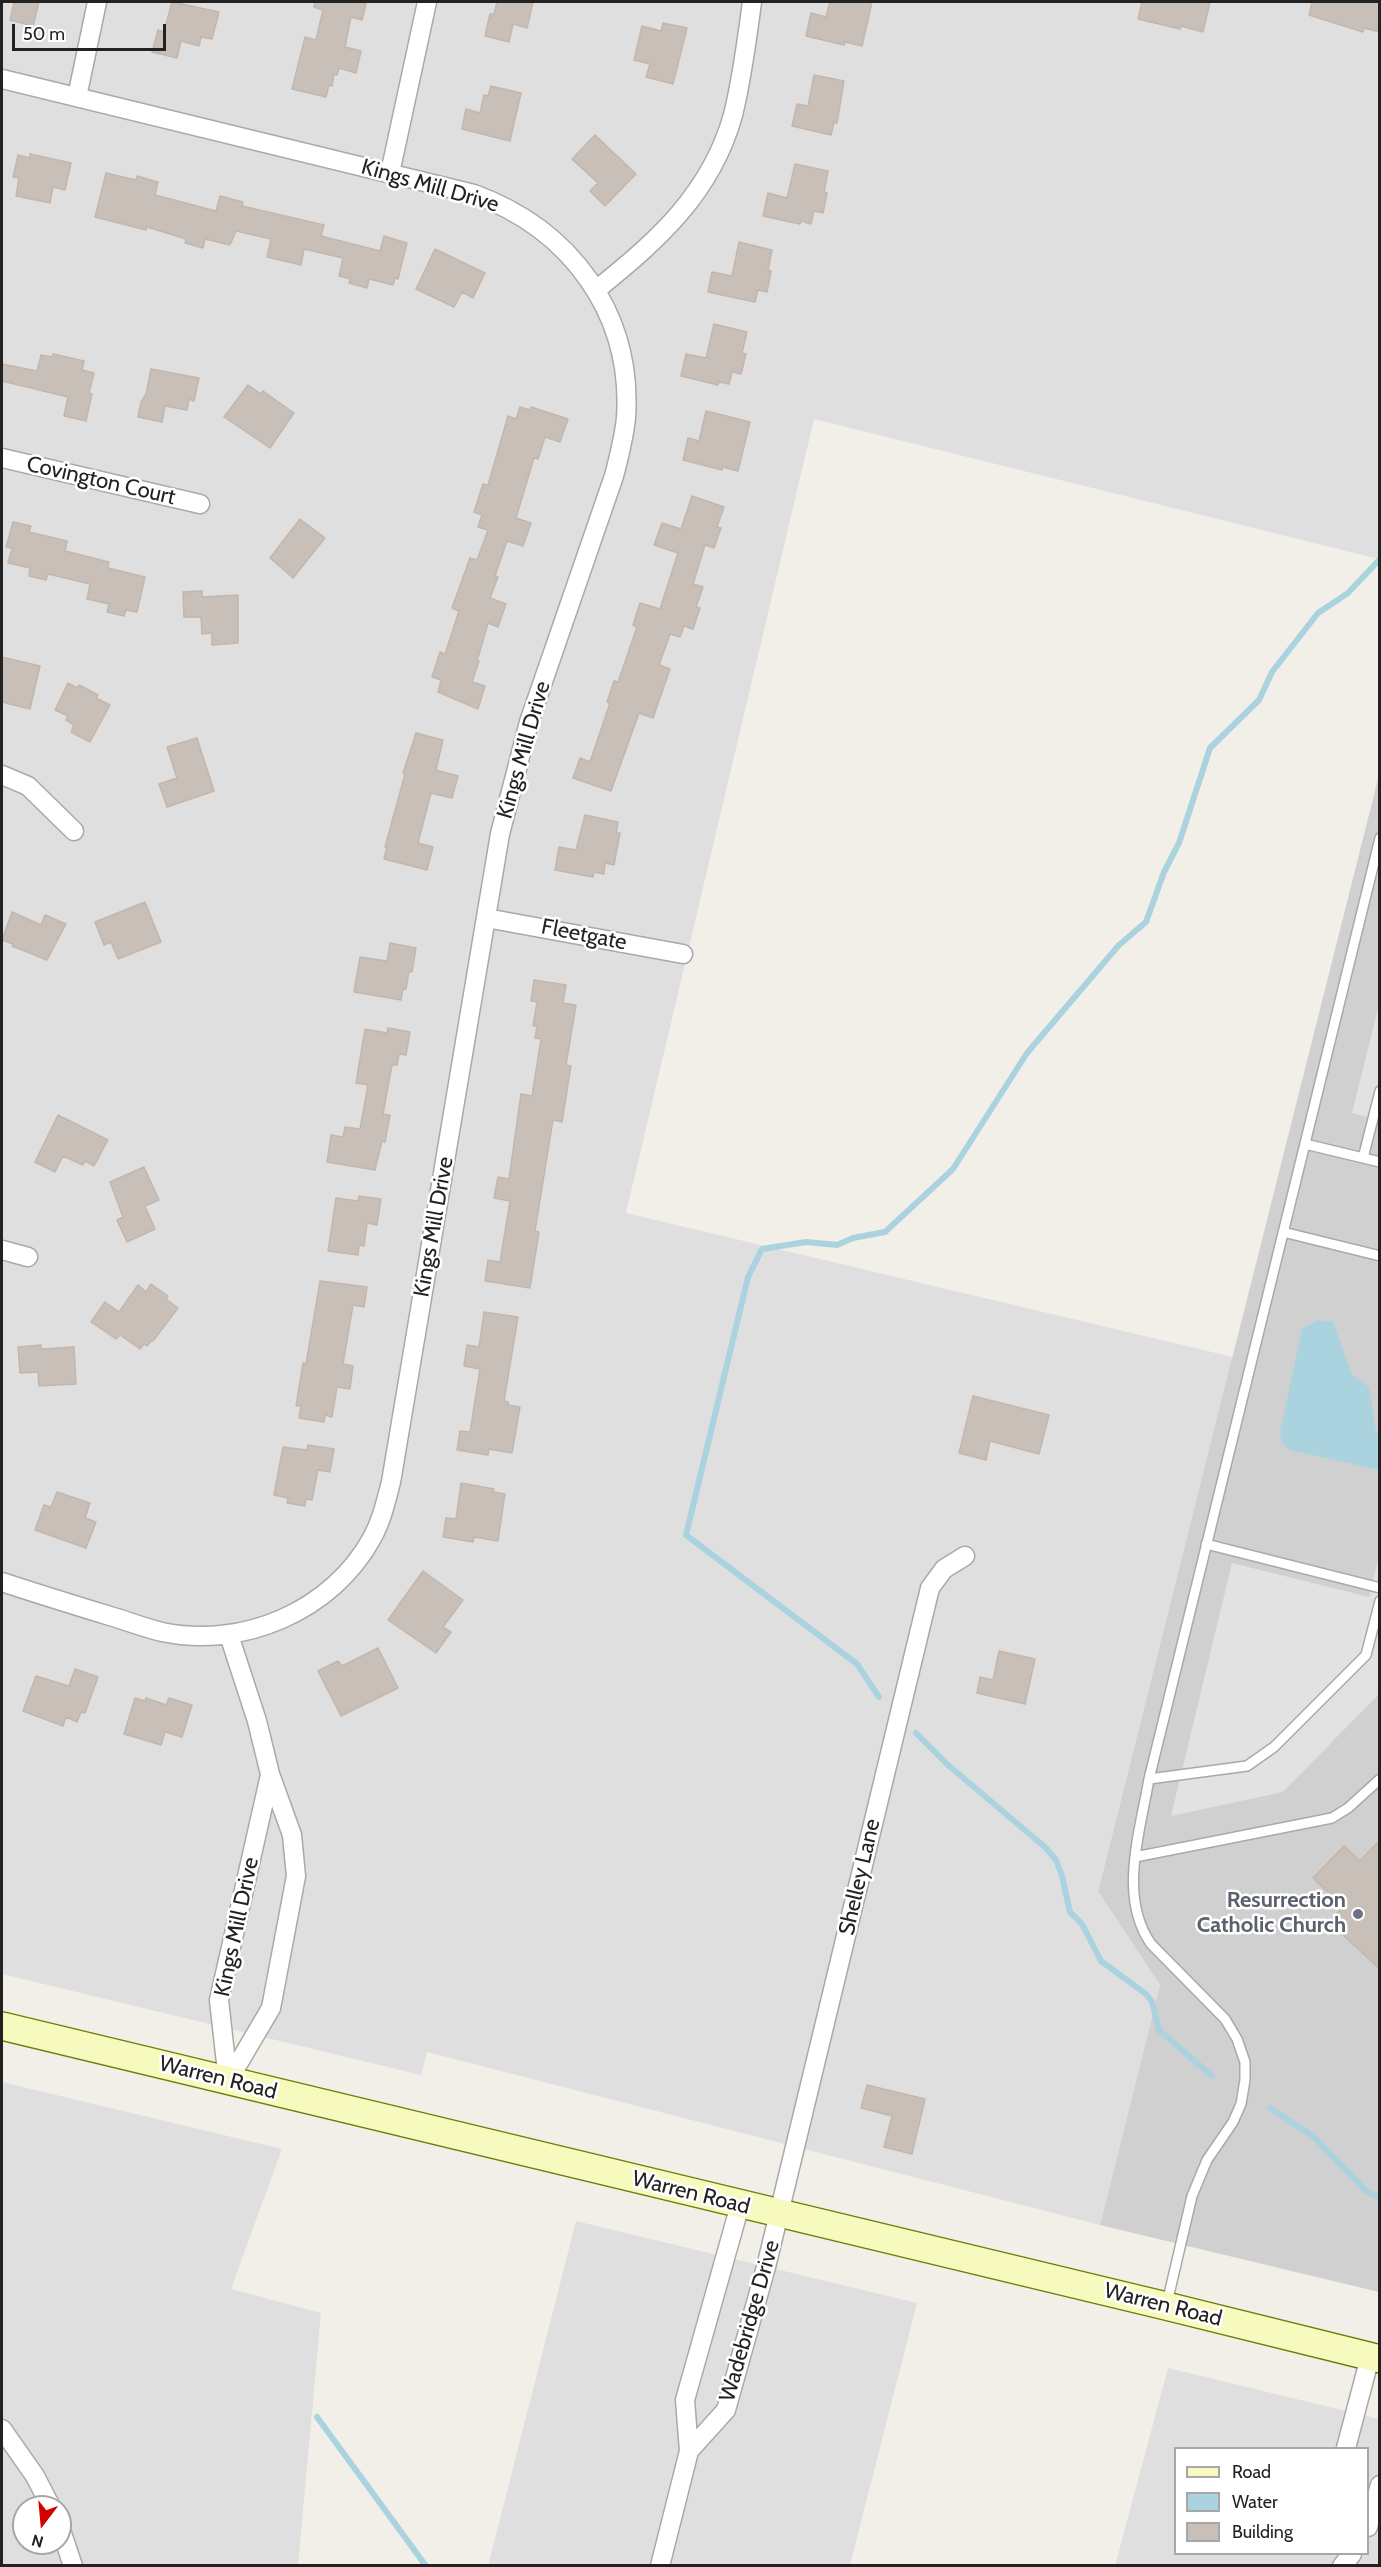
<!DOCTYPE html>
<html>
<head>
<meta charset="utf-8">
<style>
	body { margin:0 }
	#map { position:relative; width:1381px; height:2567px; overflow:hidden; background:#f2efe9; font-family:Cabin,sans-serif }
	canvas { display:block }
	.frame { position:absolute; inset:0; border:3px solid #222; pointer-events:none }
	.legend { position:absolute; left:1174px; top:2447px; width:195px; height:108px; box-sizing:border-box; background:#fff; border:2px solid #a7a7a7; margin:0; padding:8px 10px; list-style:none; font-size:18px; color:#222 }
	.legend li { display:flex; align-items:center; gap:12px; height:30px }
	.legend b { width:30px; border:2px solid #a7a7a7 }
	.north { position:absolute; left:12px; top:2495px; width:60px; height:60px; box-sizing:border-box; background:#fff; border:2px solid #a7a7a7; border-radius:50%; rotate:196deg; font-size:16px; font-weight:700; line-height:24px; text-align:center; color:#222 }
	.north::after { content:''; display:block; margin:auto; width:21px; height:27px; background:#d40000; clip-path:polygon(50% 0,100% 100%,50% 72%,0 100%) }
	.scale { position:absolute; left:12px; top:24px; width:154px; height:27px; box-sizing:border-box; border:3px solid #222; border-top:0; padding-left:8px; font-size:18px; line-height:21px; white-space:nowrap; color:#222; -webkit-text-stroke:4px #fff; paint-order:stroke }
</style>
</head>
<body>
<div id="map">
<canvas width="1381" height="2567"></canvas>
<div class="frame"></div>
<ul class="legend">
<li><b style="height:8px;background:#f7fabf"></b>Road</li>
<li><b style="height:16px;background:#aad3df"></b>Water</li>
<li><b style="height:16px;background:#c7bfb8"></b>Building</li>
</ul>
<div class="north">N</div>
<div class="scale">50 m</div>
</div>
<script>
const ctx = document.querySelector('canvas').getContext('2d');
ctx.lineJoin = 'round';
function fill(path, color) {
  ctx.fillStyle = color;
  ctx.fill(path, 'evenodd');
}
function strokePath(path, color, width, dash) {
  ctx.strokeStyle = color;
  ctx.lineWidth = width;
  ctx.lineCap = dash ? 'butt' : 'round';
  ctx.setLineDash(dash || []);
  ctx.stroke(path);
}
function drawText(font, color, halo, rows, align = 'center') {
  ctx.font = font + ' Cabin,sans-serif';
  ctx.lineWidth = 5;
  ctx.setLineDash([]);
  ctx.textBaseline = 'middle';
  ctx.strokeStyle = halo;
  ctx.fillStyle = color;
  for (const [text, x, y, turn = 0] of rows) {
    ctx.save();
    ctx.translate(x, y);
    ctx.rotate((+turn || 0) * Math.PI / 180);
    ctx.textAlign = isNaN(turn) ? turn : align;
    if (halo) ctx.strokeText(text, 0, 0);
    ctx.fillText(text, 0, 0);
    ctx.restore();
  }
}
fill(new Path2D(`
	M2,2H1379V559L814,419L626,1213L1233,1357L1098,1890L1160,1985L1100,2225L427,2052L421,2075L2,1974Z
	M2,2082L282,2149L231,2289L321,2313L298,2565L2,2566ZM24,2507H60V2543H24Z
	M576,2221L917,2303L850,2565L488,2566Z
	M1168,2368L1379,2419V2565L1115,2566ZM1176,2448H1368V2554H1176Z`), '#e0dfdf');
fill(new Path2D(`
	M1379,775V2292L1100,2225L1160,1985L1098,1891Z`), '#d0d0d0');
fill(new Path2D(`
	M1379,1005V1120L1352,1113Z
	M1379,1557V1694L1283,1792L1171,1816L1232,1563L1369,1597Z`), '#e2e2e2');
fill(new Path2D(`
	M1318,1320L1333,1322L1352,1375L1369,1387L1376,1433L1379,1435V1470L1290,1450L1282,1443L1280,1432L1302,1329Z`), '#aad3df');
strokePath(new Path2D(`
	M879,1697L857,1664L686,1535L748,1277L762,1249L806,1242L837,1245L853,1238L885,1232L953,1169L1027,1053L1119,945L1146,922L1164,872L1179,843L1210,748L1259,700L1272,672L1318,613L1348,593L1380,559
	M916,1733L948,1765L1046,1848L1056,1860L1062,1876L1070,1912L1082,1924L1101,1961L1146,1994L1152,2002L1159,2030L1212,2076
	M1270,2108L1313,2136L1366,2191L1380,2198
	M317,2417L426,2566`), '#aad3df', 6);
const building = new Path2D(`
	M14,2H39L33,26L10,20Z
	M172,2L219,12L212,39L201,37L199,46L181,41L177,58L152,52L158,30L164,32Z
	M315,2H358L366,4L362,20L351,17L345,47L361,51L356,73L339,68L337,75L334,74L332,86L329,85L326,97L292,89L305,37L316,40L323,10L314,7Z
	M497,2H533L527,28L513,24L509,42L485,36L490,14H494Z
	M830,2H872L862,46L845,42L844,45L806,36L811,13L826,17Z
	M1142,2H1210L1203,32L1181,26L1180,29L1138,19Z
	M1312,2H1380V32L1364,28L1363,32L1309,15Z
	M663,23L687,28L673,84L646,77L650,64L634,60L642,26L661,31Z
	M814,75L844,81L837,123L834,122L831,135L792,126L797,104L808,106Z
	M491,86L521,93L510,141L462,129L466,109L480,113L484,95L488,96Z
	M595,135L636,174L605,206L590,191L598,183L572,159Z
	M30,154L71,163L65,190L53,187L50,203L16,196L19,178L13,177L18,155L30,158Z
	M795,164L828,171L824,192L827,193L823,213L814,211L811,224L801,221L800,224L763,216L768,193L787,198Z
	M106,173L136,180L137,176L158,182L155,195L216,211L220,196L243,202L242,206L324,225L321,236L380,251L384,236L407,243L398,279L395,278L393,285L369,279L367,288L349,283L350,279L339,276L343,258L304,249L301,265L267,257L271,239L236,231L230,245L205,239L203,248L185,243L186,239L147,227L146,230L95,217Z
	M739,242L772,250L768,270L771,271L767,292L758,290L755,302L708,292L712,272L732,276Z
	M435,249L485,273L473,298L462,292L454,307L416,289Z
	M714,324L747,332L742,353L746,354L741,374L732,372L729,384L719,382L718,385L681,376L686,354L706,358Z
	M53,354L84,361L82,370L94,373L89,393L92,394L86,421L64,416L68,397L2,381V364L37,371L41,355L52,357Z
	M151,369L199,378L194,401L189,399L187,410L165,406L162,422L138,417L141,402L146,394Z
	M248,385L261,394L263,391L294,413L270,448L224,417Z
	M520,407L530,410L531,407L568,419L560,442L545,437L538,459L534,458L516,518L531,523L523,546L507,541L495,576L498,577L490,598L506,604L498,627L488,623L477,661H479L472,682L485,686L478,709L438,692L441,680L432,677L440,652L445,654L459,611L452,608L470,558L477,560L488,530L478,527L482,515L474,512L483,484L488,485L508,416L516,419Z
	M706,411L750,422L738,471L723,467L722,470L683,460L688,438L699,441Z
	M692,496L724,507L717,527L721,528L714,548L705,545L693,584L703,587L696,607L700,608L693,629L684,626L680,637L670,634L659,665L670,669L653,718L639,713L611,791L573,778L580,758L590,762L610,703L607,702L614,681L618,682L637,627L633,625L640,603L660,609L678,553L654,545L662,523L681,529Z
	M300,519L325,538L293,578L270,558Z
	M13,522L31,526L29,532L67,541L65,551L109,562L108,568L145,577L137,612L126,610L124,616L107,612L109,604L87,599L90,584L48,574L46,580L29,576L30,568L8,563L12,548L6,547Z
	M202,591V597L238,595V643L212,645V633L202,634L201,617H184L183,592Z
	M2,657L40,666L30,709L2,702Z
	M68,683L77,688L79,685L98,695L96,698L110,705L90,742L71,732L74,725L66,720L68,716L55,710Z
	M416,733L443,740L436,770L458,776L452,798L431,793L418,843L433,847L427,870L384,859L387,847H385L402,785L405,774L403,773Z
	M197,738L214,791L167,807L159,784L177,778L167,747Z
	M585,815L618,822L616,833H620L614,865L605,863L604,874L594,872L593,877L555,870L559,847L576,850Z
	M145,902L161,942L118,959L111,942L104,945L95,922Z
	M12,912L41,925L45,915L66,924L47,960L12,946L13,944L2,940Z
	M390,943L416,948L412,972L409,971L406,989H403L401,1000L354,992L360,957L387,961Z
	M534,980L566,985L563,1003L576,1005L566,1065L571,1066L562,1122L553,1120L535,1231L539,1232L530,1288L485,1281L488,1260L500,1262L510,1201L494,1198L498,1177L509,1179L521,1094L532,1096L541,1039L535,1038L537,1026H533L537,1002L531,1001Z
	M388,1028L410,1032L406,1055L399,1054L397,1065H392L383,1114L390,1115L385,1142L382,1141L375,1170L327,1162L331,1135L343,1137L345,1127L360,1129L368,1085L356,1083L365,1029L387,1033Z
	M58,1115L108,1140L94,1166L85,1161L83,1165L63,1156L55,1172L35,1162Z
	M144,1167L159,1200L145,1206L155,1229L127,1242L117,1220L123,1217L110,1182Z
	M359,1196L381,1199L377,1225L367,1223L364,1246L359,1245L358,1255L328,1251L336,1198L358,1201Z
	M320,1281L367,1287L364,1307L353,1305L343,1364L353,1366L350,1389L337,1387L332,1417L325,1415L324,1422L299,1418L301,1406H296L303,1363L306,1364Z
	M151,1284L168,1296L166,1299L178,1308L153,1341L152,1340L147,1346L144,1344L140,1349L120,1335L116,1339L91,1322L105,1302L119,1312L138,1285L146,1292Z
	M484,1312L518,1317L504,1401L508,1402V1405L520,1407L512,1453L489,1449L488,1455L457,1450L460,1431L470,1432L480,1369L464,1366L467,1345L479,1347Z
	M41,1345V1349L74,1347L76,1384L39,1386L38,1372L20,1373L18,1347Z
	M973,1396L1049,1415L1039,1454L990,1441L986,1460L959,1453Z
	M308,1445L334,1449L330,1472L318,1470L312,1500L306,1499L305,1506L287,1503L288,1498L274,1495L283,1447L307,1450Z
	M461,1483L494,1489L493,1492L505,1494L498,1541L474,1537L473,1542L443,1537L446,1518L456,1519Z
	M57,1492L90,1503L85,1518L96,1522L86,1548L35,1530L44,1505L51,1507Z
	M423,1571L463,1600L443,1627L451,1632L436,1653L388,1620Z
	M378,1648L398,1688L341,1716L318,1671L338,1661L342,1666Z
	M999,1651L1035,1659L1025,1704L977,1693L980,1677L993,1680Z
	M75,1669L98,1677L85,1713L81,1712L77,1722L66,1717L63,1726L23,1711L36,1676L69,1686Z
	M135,1698L145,1701L146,1698L166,1705L169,1698L192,1705L182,1737L165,1732L161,1745L124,1734Z
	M1380,1840V1969L1329,1922L1343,1907L1313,1878L1344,1846L1360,1861Z
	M867,2085L925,2099L912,2154L884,2147L892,2116L861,2108Z`);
fill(building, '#c7bfb8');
strokePath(building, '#c4b6ab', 1.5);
const lane = new Path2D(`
	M1305,1144L1380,1162
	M1363,1158L1380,1091
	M1283,1232L1380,1256
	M1206,1544L1380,1588
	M1149,1779L1247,1766L1274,1747L1366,1655L1380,1601
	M1135,1857L1332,1818L1348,1808L1380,1779
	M1167,2303L1192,2196L1207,2160L1233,2122L1241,2104L1245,2080V2062L1237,2039L1225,2019L1151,1944C1118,1897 1140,1832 1149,1779L1380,838`);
const street = new Path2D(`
	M2,79L474,194C570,229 633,313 626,418C624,438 619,457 614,476L529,722L500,834L391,1482C386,1501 382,1520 372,1538C332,1611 243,1649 162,1632C145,1628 127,1621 110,1616C74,1605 38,1594 2,1582
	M77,97L97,2
	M390,173L427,2
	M596,290C657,241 711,194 733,115C742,79 747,39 752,2
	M2,458L200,504
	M2,775L28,786L74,831
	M486,918L683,954
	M2,1250L28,1257
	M228,2081L271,2008L296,1876L292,1835L270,1774L257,1721L229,1635
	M228,2081L219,2000L270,1775
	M2,2429L35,2476L51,2507
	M1346,2448L1370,2357
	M689,2451L726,2410L766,2267L930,1588L944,1569L965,1556
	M60,2527L73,2566
	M1368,2527L1380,2485
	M660,2566L689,2451L685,2400L740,2205
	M1342,2566L1352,2554`);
const secondary = new Path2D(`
	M2,2026L1166,2306L1380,2359`);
strokePath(lane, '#a9a9a9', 12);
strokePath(street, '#a9a9a9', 21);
strokePath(secondary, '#707d05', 30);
strokePath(lane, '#fff', 9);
strokePath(street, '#fff', 18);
strokePath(secondary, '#f7fabf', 27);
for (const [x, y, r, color] of [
	[1358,1914,6,"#6b7280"]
]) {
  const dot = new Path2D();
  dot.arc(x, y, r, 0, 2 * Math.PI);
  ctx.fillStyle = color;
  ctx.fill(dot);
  strokePath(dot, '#fff', 2);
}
drawText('22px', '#222', '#fff', [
	["Kings Mill Drive",430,186,16],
	["Covington Court",101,481,13],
	["Kings Mill Drive",524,750,-74],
	["Fleetgate",584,935,11],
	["Kings Mill Drive",434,1227,-80],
	["Shelley Lane",860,1877,-77],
	["Kings Mill Drive",237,1927,-78],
	["Warren Road",218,2078,14],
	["Warren Road",691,2193,14],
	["Warren Road",1163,2305,14],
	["Wadebridge Drive",750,2321,-74]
]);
drawText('bold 22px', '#5b616d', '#fff', [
	["Resurrection",1346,1901],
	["Catholic Church",1346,1926]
], 'right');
</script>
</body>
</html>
